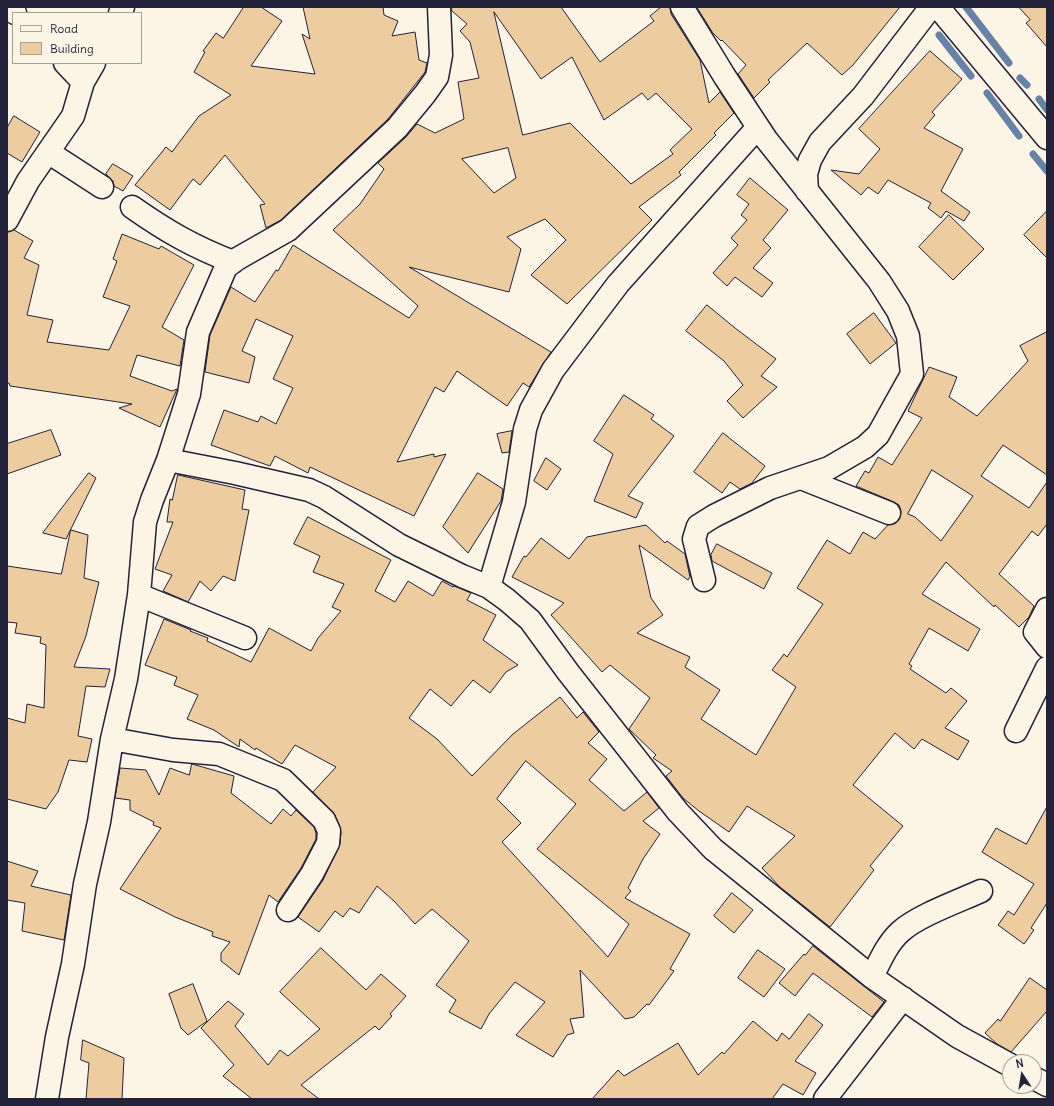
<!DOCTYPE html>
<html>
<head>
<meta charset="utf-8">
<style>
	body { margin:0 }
	#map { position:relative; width:1054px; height:1106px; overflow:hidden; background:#fcf5e5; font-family:Delius,sans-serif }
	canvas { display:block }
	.frame { position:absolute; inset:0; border:8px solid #22223b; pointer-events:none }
	.legend { position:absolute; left:12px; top:12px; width:130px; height:52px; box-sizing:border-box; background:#fcf5e5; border:1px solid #a5a1a1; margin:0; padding:5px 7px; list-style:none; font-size:12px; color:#22223b }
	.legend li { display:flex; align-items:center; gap:8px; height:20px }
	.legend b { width:20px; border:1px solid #a5a1a1 }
	.north { position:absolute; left:1002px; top:1054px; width:40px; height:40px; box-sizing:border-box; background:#fcf5e5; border:1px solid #a5a1a1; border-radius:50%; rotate:348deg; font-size:11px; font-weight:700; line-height:16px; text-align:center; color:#22223b }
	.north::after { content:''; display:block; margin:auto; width:14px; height:18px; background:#22223b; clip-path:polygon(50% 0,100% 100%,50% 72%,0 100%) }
</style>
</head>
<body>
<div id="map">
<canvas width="1054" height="1106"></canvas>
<div class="frame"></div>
<ul class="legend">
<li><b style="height:5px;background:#fcf5e5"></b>Road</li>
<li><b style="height:11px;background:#edcd9f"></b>Building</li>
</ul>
<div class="north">N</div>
</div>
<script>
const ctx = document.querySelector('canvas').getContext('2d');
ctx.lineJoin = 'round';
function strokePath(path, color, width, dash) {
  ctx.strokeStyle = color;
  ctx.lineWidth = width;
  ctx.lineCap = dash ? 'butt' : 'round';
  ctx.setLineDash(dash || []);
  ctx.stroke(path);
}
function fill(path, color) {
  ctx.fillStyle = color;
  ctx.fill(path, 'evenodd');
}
strokePath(new Path2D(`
	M966,7L1009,63
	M939,35L971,76
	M1020,78L1027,85
	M987,93L1019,136
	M1039,99L1047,110
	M1033,154L1047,171`), '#6682a7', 7);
const building = new Path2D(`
	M244,7H261L282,21L251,66L315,74L302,34L310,39L303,7H383L384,15L398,21L392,36L415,32L419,60L427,63L425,72L388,119L281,220L266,228L260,205L265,204L225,155L200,185L193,179L170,210L135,185L166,147L172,152L199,116L231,95L194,72L205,52L203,51L216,33L223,38Z
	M452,7H561L600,62L654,21L650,16L661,7H670L671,14L700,60L709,103L720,92L734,113L714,133L716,135L679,172L681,175L639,207L652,220L567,304L531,275L566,240L545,219L507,237L521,249L509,292L409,267L551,352L529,387L523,383L507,406L457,371L444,392L435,387L397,462L434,454V457L446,454L414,516L310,467L308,473L275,456L270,466L211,445L224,410L258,422L261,416L276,424L293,388L273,379L293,336L256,319L242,351L255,357L249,383L205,372L210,335L231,287L255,302L276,270L278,271L293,245L409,318L418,306L333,230L360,204L384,169L378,163L406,137L417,124L435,133L464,119L458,82L479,78L470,42L460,31L467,24L452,11ZM494,12L541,79L572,57L604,120L642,93L648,100L656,93L692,129L670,150L673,154L631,184L570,123L523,135ZM508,148L516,178L494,193L462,159Z
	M697,7H900L853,65L842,75L807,43L768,80L770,82L754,98L738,74L746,65L722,40L721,41L713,33Z
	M1019,7H1047V47L1026,23L1030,20Z
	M930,51L962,79L932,112L935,115L924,128L963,149L941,191L970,212L964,221L946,211L941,218L928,208L931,203L888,180L878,194L868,187L861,195L831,170L859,174L880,149L859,129Z
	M14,116L40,132L22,162L7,153V128Z
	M113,164L133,176L123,191L114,186L113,181L106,174Z
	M750,178L788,210L763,240L771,248L753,268L773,283L762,297L735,277L727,286L713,273L738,245L731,238L747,220L741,215L749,204L737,195Z
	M1047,211V258L1024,235Z
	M949,215L984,249L953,280L919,247Z
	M14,230L33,241L24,258L39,265L27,315L53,320L47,342L109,350L130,306L103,297L117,261L113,259L122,234L159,249L161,246L194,265L162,327L184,340L180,366L137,355L130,376L172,391L177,389L160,427L119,408L132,404L10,386L9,383H7V232Z
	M707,305L735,328L776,359L761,376L777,387L743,418L727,401L743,385L724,361L686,331Z
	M874,313L896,343L870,364L847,334Z
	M1047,332V475L1003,445L981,476L1029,508L1047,482V524L1038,536L1032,531L999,574L1034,606L1029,617L1019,627L995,605L994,607L946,562L922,594L980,629L968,651L929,628L909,664L912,666L910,669L946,693L951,688L967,701L945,728L969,741L958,760L922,739L914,749L895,733L853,785L903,826L870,866L874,870L830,927L780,887L762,868L795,836L747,806L729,832L699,811L683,798L666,776L672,771L653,758L656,755L629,729L650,698L610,665L602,672L551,615L564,603L512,577L524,556L526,557L541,538L569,559L587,537L646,525L665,543L667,541L685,554L690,577L688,580L639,545L651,598L663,615L637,633L690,657L685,667L720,690L701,719L756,755L796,687L772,670L784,654L787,657L823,604L797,588L827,540L850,554L863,532L875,539L888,525L896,523L900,518L901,511L899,505L894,502L856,486L865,471L869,473L878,457L892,465L922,418L908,411L929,367L957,377L949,397L977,416L1028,361L1020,346ZM932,470L973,496L941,541L915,517L908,514Z
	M624,395L654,415L651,419L674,436L628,496L643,503L636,518L594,501L613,454L594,441Z
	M51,430L61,455L7,474V444Z
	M512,431L509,452L502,453L497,434Z
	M723,433L765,466L752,483L740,489L730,482L722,493L694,472Z
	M546,458L561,469L547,490L534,481Z
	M89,473L96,478L66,539L43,533Z
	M478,473L503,489L501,501L468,553L443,527Z
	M178,475L245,490L242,509L249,510L235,581L223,576L211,591L200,581L188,602L163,591L172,575L155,569L173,522H167L170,499L172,500Z
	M308,517L391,560L375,591L395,602L408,581L433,596L442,581L453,587L454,586L471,593L467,600L496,615L483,640L518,665L506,672L490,693L473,680L451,706L430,689L409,718L437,739L472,776L513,734L560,697L577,718L583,712L599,732L588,743L607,759L589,780L624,811L647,792L659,808L643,821L660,834L643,859L628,888L631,891L625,898L690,934L670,969L674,971L649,1005L647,1004L634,1017L625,1019L580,970L584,1017L570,1019L574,1033L567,1035L553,1057L516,1035L545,1002L515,982L489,1014L481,1029L449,1012L456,1000L436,985L469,941L432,909L415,924L394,901L377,886L359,913L350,908L343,917L335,911L319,932L298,917L323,880L340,844L341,832L335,815L313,792L336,767L295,745L282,764L256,748L255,750L240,739L239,747L214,730L187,719L198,695L174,685L177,677L145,665L164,619L191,630L190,631L208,638L207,641L251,662L269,628L311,651L318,638L341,611L332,607L344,584L313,572L320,556L294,544ZM526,761L576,804L537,849L629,924L608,957L502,842L521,823L497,799Z
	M71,530L88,535L84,578L99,582L86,636L74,667L110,669L105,687L86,686L78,736L92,739L87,762L69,760L58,792L46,809L7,799V718L25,723L27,704L44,708L46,645L40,643L41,637L15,633L17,623L7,622V566L61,574Z
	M717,544L772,573L764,589L712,561L711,555Z
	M192,764L234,776L231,793L271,824L283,809L291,816L296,810L314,827L316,833V839L301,868L278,902L269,895L239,975L221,961V953L230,942L212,936L213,932L175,917L120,889L161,828L153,825L154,822L130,810V800L115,798L120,768L146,770L159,795L170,768L189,775Z
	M1047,807V903L1031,928L1034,930L1024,944L998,925L1008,911L1014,915L1034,884L982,852L996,828L1026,844Z
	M7,861L38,871L31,886L71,895L64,940L22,931L25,903L7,900Z
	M732,893L753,910L734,933L714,916Z
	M813,946L884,1002L872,1017L813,973L795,996L779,983L804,954L805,955Z
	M321,948L366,990L381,974L406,996L390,1014L392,1016L379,1030L375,1026L301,1085L319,1099H252L223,1076L234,1065L201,1028L228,1001L244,1014L235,1026L268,1065L280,1050L288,1056L320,1029L280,992Z
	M758,950L785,969L764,997L738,978Z
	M1030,978L1047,990V1011L1011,1052L997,1044L985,1033L998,1019L1000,1021Z
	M193,984L207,1021L188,1035L181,1028L169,994Z
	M809,1014L823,1025L795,1061L816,1073L803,1095L783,1084L772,1099H592L618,1070L624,1076L678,1043L698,1075L722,1052L724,1054L753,1021L777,1041L782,1033L789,1039Z
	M83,1040L124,1058L122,1099H86L89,1063L81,1060Z`);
fill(building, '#edcd9f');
strokePath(building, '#22223b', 1);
const minor = new Path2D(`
	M9,7L15,13
	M682,7L725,77L766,139L879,281L898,311L908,336L912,374L878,435L865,447L829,468L770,488L714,516L698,526L694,539L704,580
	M120,13L123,7
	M65,63L83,82
	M48,152L102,187
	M807,191L806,174L810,160L820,142L863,96L931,7
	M132,207C166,231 194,247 233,262
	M7,220L28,181L73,116L83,82L94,63
	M168,460L235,473L309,490L324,497L399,545L462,576L489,587L507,600L530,620L568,672L678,812L713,849L872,977L957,1036L1010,1065
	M801,478L889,513
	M489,587L514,502L525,429L531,410L553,370L618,284L758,127
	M139,595L245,638
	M1047,609L1035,632L1047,647
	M1016,731L1047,668
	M112,739L173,750L219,754L283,780L324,820L329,831L328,843L312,874L288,910
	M872,977C880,961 887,944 900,932C917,916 959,901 981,891
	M1034,1078L1047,1085
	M47,1099L57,1037L73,964L85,884L99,822L112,739L126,679L139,595L145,522L152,500L168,460L189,394L198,332L226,267L237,259L288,230L397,128L425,94L437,77L441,55L439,7
	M825,1099L903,998`);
const secondary = new Path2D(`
	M938,7L1047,138`);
strokePath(minor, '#22223b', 25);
strokePath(secondary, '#22223b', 25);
strokePath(minor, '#fcf5e5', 22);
strokePath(secondary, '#fcf5e5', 22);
</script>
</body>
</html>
